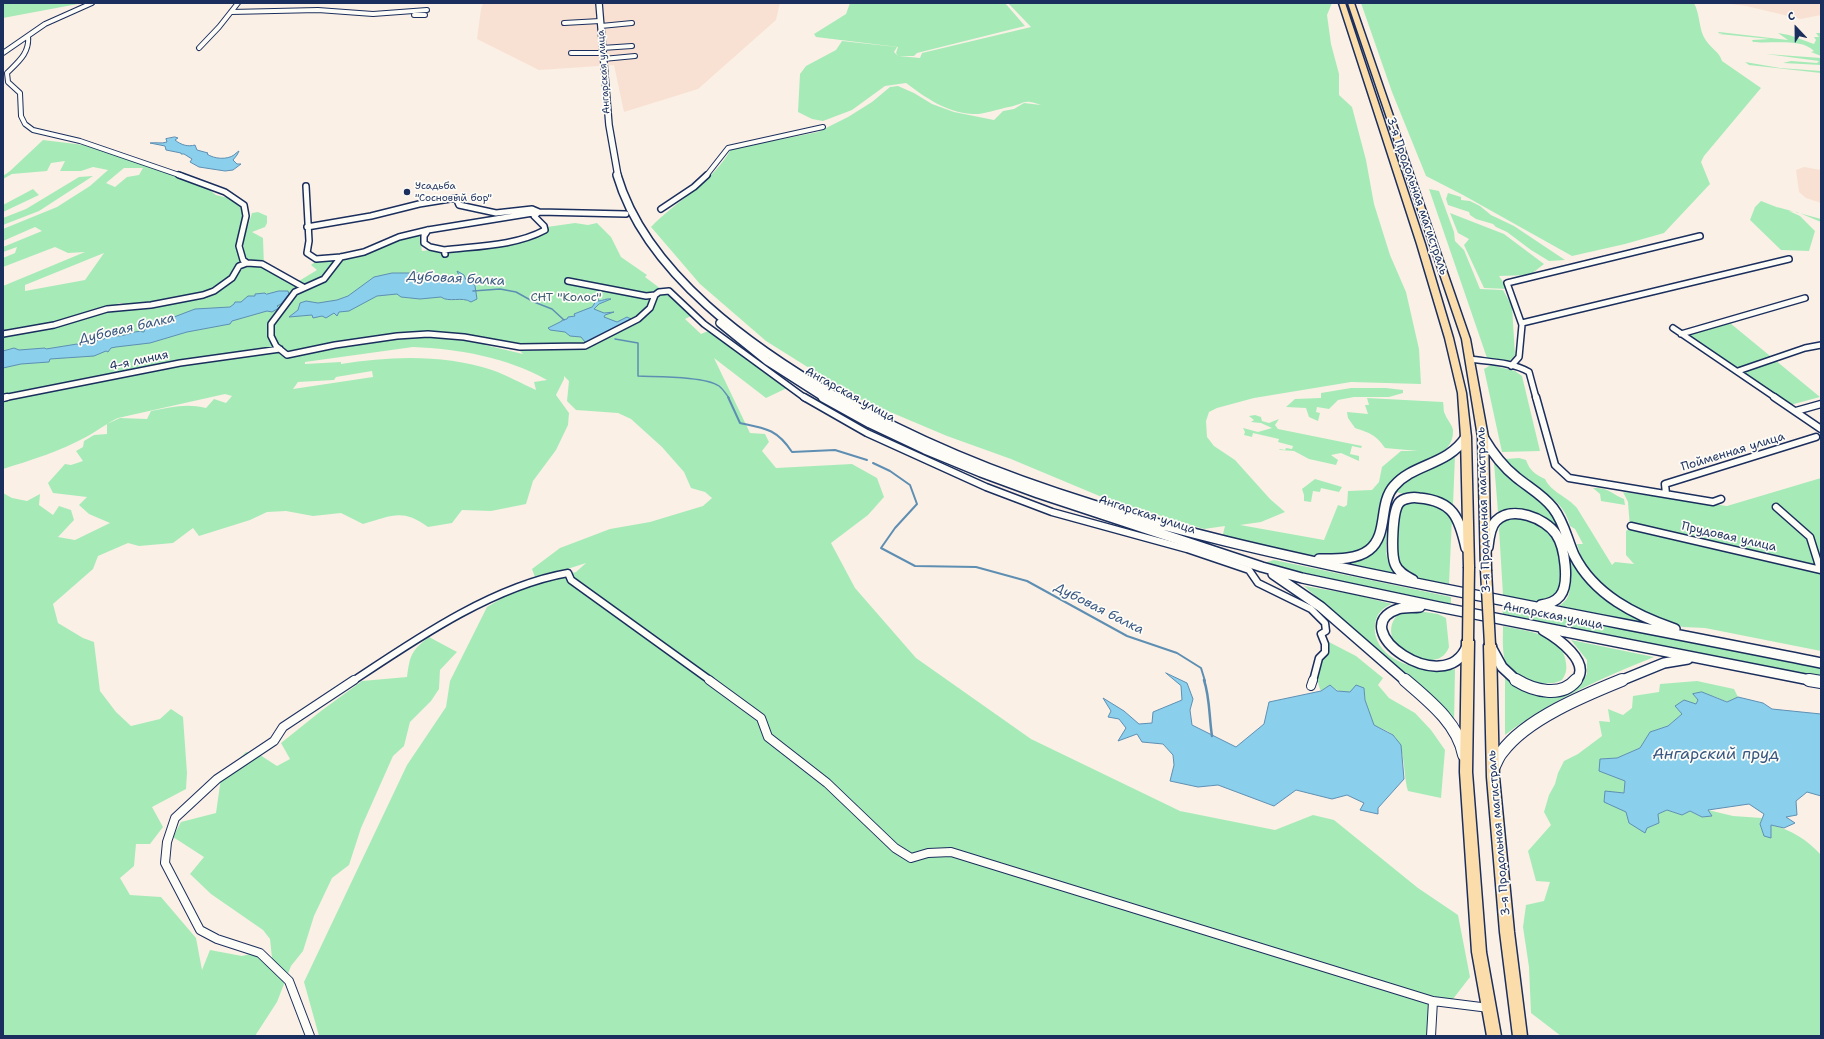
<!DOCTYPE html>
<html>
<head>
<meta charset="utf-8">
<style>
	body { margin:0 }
	#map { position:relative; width:1824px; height:1039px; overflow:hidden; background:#fbf0e6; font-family:"Shantell Sans",sans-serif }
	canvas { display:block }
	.frame { position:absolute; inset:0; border:4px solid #1b2f5e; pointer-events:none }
	.north { position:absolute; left:1776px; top:8px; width:40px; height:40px; -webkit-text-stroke:3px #fdfcf7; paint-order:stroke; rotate:338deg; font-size:11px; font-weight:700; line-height:16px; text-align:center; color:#1b2f5e }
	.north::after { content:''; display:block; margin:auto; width:14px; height:18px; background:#1b2f5e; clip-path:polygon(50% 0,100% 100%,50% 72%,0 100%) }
</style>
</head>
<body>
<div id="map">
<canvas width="1824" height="1039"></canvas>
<div class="frame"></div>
<div class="north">С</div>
</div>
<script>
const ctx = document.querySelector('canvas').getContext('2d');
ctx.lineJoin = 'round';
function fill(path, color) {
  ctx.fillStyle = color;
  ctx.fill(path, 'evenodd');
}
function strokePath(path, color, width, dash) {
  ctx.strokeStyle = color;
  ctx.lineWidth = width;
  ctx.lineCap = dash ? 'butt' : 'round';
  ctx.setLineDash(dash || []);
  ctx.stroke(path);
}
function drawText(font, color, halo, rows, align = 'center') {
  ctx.font = font + ' "Shantell Sans",sans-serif';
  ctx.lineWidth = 3.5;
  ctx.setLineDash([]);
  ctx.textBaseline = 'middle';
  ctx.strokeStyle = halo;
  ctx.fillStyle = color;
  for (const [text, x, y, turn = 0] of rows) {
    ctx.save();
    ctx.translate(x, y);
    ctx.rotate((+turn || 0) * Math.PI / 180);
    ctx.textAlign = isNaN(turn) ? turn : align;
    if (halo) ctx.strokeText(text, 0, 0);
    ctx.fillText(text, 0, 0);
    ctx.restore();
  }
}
fill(new Path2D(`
	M483,3H780L776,20L698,89L624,112L614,65L539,70L477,39L481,9Z
	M1722,3H1821V15L1801,19L1746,6Z
	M1804,167L1821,170V203L1806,198L1799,192L1796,170Z`), '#f8e1d2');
fill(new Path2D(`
	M3,3H83L3,18Z
	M850,3H1005L1025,26L917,53L914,56H899L920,58L922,53L1031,27L1008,3H1332L1327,15L1331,44L1339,74V95L1352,107L1366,160L1374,204L1390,255L1406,292L1419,349L1421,384L1351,382L1254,398L1217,408L1209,412L1206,421L1207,437L1214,446L1235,460L1270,499L1285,512L1261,522L1240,525L1324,540L1338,505L1344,507L1347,505L1348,491L1372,490L1379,482L1382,467L1401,451H1418L1385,448C1376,435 1370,433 1355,428L1348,418L1347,412L1368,414L1365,405H1369L1367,398L1443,402C1444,406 1443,411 1445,414C1447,420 1452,424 1453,430C1455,459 1412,464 1394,479C1376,494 1383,516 1375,535C1373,541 1365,550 1359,552C1355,554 1349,554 1344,554C1303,560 1262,546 1222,538L1225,526L1204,529L1109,500L1011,459L947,436L857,398L766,341L700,284L651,227C677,200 712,183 731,149L818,132L848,117L872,102L890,87L898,86L914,93L932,104L954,112L994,120L1003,111L1014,109L1024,103L1041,105C1022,98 1025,104 1009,107C998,109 983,115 972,114C946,112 926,98 906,83L885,86L852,110L823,121L812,119L798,112L800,74L806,66L836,50L842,41L897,47L894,52L898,56L896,53L898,47L816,37L814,34L846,14Z
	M1361,3H1694C1700,14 1699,30 1705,39C1710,48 1719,51 1722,61L1761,88L1704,156L1701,162L1710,184L1664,233L1625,244L1572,256L1463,195L1426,176L1392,92Z
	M1719,32L1788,40L1778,33L1789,35L1814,44L1816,40L1814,37H1819L1816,33H1821V56L1811,52L1814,51C1802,38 1770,44 1753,42L1752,40L1770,39L1719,34H1723L1718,33Z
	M1766,54L1821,58V65L1783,63L1791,61L1817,63L1819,61Z
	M1745,62L1780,68L1821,71V73L1749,65Z
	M43,140L84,145L202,184L216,195L232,199L246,210L241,231L237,237L241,262L227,280L214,289L193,297L140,306L119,303L111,308L88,312L58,323L3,333V286L85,252L68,253L55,247L3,267V258L15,253L17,247L3,252V247L42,231L35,227L3,241V229L57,207L90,186L108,170L93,167L81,171H60L65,161L51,163L47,171L12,174L3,179V176L10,171ZM124,168H143L139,175L127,177L115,187L106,183ZM104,253L85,280L25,291V285Z
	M93,176L39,211L3,225V218L26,209L79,177Z
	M33,189L39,195L3,212V205Z
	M1429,189L1439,191L1454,232L1455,241L1464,250L1480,289L1503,290L1512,306L1515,355C1506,367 1500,361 1487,358Z
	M1448,193L1461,197V200L1470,201L1480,206L1491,215L1514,226L1565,260L1549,261L1531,250L1507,232L1496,227L1493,224L1476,219L1470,215L1469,212L1448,205L1446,199Z
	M1761,201L1779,208L1777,207L1821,219V222L1797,212L1789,211L1800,216L1815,231L1809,251L1781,250L1750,220L1755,207Z
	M258,212L267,216V223L265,227L252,232L263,238L264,268L294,284L317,270L311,265L315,262L344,258L372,252L419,232L422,251L530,239L547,227L575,223L588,225L597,223L611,237L621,257L647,275L645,277L669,295L691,316L685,319L701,334L708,331L787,388L766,398L714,358L750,433L765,434L769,442L762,451L776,468L852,464L877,478L884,497L868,515L831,543L855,588L916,658L1031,739L1180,811L1275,830L1313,815L1334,820L1418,888L1458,915L1470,977L1453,999H1432L1429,1036H319L304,982L407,765L446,707L450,681L487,607L523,586L576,572L586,563L552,574L535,577L532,569L560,548L610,529L650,522L703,506L712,498L705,492L691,488L684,472L662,447L631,419L618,413L576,410L567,401L569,381L564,376V379L556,395L569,413L568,425L556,450L533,481L526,504L491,511L462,510L452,523L428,527C402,508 392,516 363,524L341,513L313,516L286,511L267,512L250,520L199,536L193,528L173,543L139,546L128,543L98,556L93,569L53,604L58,623L83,638L94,642L100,691L116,712L131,726L160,719L171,709L183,717L187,773L186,789L152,807L163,827L150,844H136L134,866L120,878L130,895L161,897L196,938L202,970L210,950L242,956L251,954L272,958L270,939L263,930L211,894L190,874L204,857L173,837L181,822L216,813L221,778L226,771L246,752L260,755L277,766L290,759L281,743L321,711L362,681L407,677C410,655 411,651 429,637L457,652L440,670L439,689L431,701L410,722L404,746L393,756L361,828L349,865L332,878L314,916L303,951L291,966L277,1002L255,1036H3V493L12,498L27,501L40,494L39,505L53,515L59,506L71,510L74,520L58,537L75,540L110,523L89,514L79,505L87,497L53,493L48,483L65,464L71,465L83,461L76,451L83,447L84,441L94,435L107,434V424L120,418L147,419L151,411C170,407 187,403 206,408L214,399L226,403L232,396L225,394L118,418C107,423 97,431 86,437C60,451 32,460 3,469V335L96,314L210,295L234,279L245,264L243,241L252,213ZM445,334L471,335L515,346L523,354L485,345V343L464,338L428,335ZM413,347C459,349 506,357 547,380L534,382L536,390C522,384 507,375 492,370C444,354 390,356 341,364V362L305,364V362ZM372,371L373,377L293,389L298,382L334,380L336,377Z
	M1450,213L1504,234L1544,264L1530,275L1499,276L1508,289L1484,288L1464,245L1469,239L1458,233Z
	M1730,323L1820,397L1790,405L1686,334Z
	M1491,365L1515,371L1522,376L1540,451L1502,452L1484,369Z
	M1351,388H1386L1403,390V393L1389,397H1354L1338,400L1329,409L1317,407L1316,412L1320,413L1318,421L1309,417L1306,408L1286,407L1295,399L1321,398V393Z
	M1255,415L1261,417L1262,421L1269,423L1279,419L1275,425L1278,429L1362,446L1361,448L1352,446L1350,454L1359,456V461L1341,453L1331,455L1338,460L1336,465L1309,459L1294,451L1280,450L1279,449L1285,450L1286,448L1292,449L1293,446L1278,442L1279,439L1253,433L1252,437L1244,435L1245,432L1243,428L1258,432L1272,428L1261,423L1251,422L1254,420L1249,416Z
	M1455,456L1453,505C1440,499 1427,495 1413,494C1405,493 1402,495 1395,491L1411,477Z
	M1519,458L1526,460C1530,471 1535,474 1545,479C1551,492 1568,497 1577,508L1612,565L1615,562L1634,564L1626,555V531L1630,528L1628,502L1623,492L1727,506L1821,478V651L1705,628L1683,627L1654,618L1614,596L1596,581L1584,566L1577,544H1583L1575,529L1570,526C1563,492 1521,485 1505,459Z
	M1494,463L1550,511C1561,525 1563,542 1570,558C1578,576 1607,602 1624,611C1637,618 1650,623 1664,627L1559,606C1564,602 1567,600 1569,594C1571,585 1568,548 1564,540C1561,534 1558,530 1553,525L1504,511L1498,512Z
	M1315,479L1342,487L1339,492L1321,488L1320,492L1313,491L1311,502L1304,501V495L1302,489Z
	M1593,488C1608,487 1612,494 1624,499L1625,505L1601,501L1600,494Z
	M1411,501L1440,505L1452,518L1449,584C1429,581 1403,580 1396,557L1400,509L1405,503Z
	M1515,518C1532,519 1537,521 1550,533C1552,535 1555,537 1556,540C1560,549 1563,592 1555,597C1540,606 1519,598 1503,595L1499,529C1502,521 1506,519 1515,518Z
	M1387,531C1386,548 1384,560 1395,574L1332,562C1357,561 1379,559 1387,531Z
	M1274,560L1451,597V604L1272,567L1268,565L1267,562Z
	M1304,586L1352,594L1392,604C1382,608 1377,613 1375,624C1370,661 1427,676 1455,669L1454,725L1419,687Z
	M1502,606L1821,668V677L1503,614Z
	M1418,611L1438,614L1446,618L1449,647C1439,676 1383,653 1392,624C1394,619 1397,614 1402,613C1407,611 1413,611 1418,611Z
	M1503,626C1525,631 1563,633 1566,663C1567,670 1566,674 1562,680C1546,689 1510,680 1505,661C1502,650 1503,637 1503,626Z
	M1571,640L1654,657C1602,678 1549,701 1505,735V677L1524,689L1571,691L1581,685L1587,674V660Z
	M1327,641L1356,656L1383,678L1378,685L1389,698L1415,713L1431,730L1445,750L1441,798L1408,791C1403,774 1406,749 1394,736C1389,731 1380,728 1374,725L1365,700L1364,688C1349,692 1342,696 1330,685L1321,691C1315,679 1317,662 1328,653Z
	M1697,681L1734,689L1738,697L1728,702L1713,696L1693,694L1698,700L1696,704L1675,706L1682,714L1668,726L1650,732L1640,748L1617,758L1600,759V771L1625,781L1624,793L1629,823L1647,828L1659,823L1658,814L1667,810L1682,815L1690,811L1702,817L1712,816L1708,810L1733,816L1762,818L1760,824L1764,836L1771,825C1792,830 1806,839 1821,855V1036H1561L1531,1013L1529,967L1523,927L1526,905L1544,901L1550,882L1536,881L1528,851L1551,825L1544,812L1549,795L1555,784L1558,773L1564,761L1578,754L1602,736L1599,721L1610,722L1608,709L1623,715L1632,708L1633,696L1659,692L1660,684Z`), '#a6ebb7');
const water = new Path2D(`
	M175,137L178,138L175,140C181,145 188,147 195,145L197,150L208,153L207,154C214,159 227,160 234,155C235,154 237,152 239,151L237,155L233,160L237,164H241L233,170L225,171L199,167L190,162L192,159L184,154H181V153L166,150L165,146L150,143C157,142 161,144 167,142L166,139Z
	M413,271C423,277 437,272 444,281L457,280L460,278L457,271L464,275L466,280L471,279L475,286L477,299L471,302C462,296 449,303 441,297L420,299L401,297L397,294L377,296L349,311L339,312L337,316L334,313L326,318L322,316L313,318L312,315L289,317L298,310L300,303L306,301L318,303L337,300L348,296L374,277L392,273H409Z
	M279,291H288L289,294L281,304L277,306L279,308L272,312L267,311L232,321L230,324L187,332L150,343L116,347L111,348L108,352L106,351L94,356L50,359L49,362L21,364L3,368V351L14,348L19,350L45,348L46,349L77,344L80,346C89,339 103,343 110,335C126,339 132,329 144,332L145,328L195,309L230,307L234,304L235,302H241L248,296H255V294L265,293L266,294Z
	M598,298V301C603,301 606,298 611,299L599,304L594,309L604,313L614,312L605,315L604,317L617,322L627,317L631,319L597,339L585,342L581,337L570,336L565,332L550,330L548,328L562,321V320L567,319L568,317L575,316L574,314L592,307Z
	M1166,673L1187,683L1193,699L1190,710L1192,725L1236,747L1264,724L1269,702L1321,691L1330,685L1337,691L1350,692L1356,685L1364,688L1365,700L1374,725L1393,735L1401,745L1404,779L1378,808V814L1360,810L1364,803L1347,795L1332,799L1296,790L1274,806L1218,785L1198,787L1170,781L1174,765L1173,755L1163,744L1142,742L1137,734L1118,741L1126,728L1119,719L1108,717L1111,711L1103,698L1124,711L1139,724L1152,723L1153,712L1182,700L1181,686Z
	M1702,692L1727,702L1738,697L1763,703L1772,709L1821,714V796L1807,792L1796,801L1797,815L1786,817L1795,823L1784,828L1771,825V838L1764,836L1760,824L1764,814L1749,804L1708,810L1712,816L1702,817L1690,811L1682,815L1667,810L1658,814L1659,823L1647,828L1645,833L1629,823L1626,812L1604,802L1605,791L1624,793L1625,781L1599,771L1600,759L1617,758L1640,748L1650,732L1668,726L1682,714L1675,706L1684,700L1696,704L1698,700L1693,694Z`);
fill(water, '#8acfec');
strokePath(water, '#5e8fb3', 1);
strokePath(new Path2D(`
	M473,291L500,289L516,292L534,302L552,309L564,320
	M615,339L638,343V376C656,377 705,376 719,386C723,389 726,394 729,398`), '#5e8fb3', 1.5);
strokePath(new Path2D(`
	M728,397L740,423C765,428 777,429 792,452L835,450L867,460
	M873,463L890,471L910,485L917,504L895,528L881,548L915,566L976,567L1027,581L1127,636L1177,653L1201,668L1205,681`), '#5e8fb3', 2);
strokePath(new Path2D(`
	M1204,680C1210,698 1209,717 1212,736`), '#5e8fb3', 2.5);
const minorFar3 = new Path2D(`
	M231,12L318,10L373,14L427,10
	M414,15H425
	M564,23L600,21
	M601,26L632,23
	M28,36C30,53 18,62 7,73L8,82L20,93L21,116L25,124L33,130L80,141L182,176
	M199,48L219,27L238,3
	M602,48L632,46
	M3,53L45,24L92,3
	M571,53H603
	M603,59L635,56
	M706,176L728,148L823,127`);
const minorFar2 = new Path2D(`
	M179,175L225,192L244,205L246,216L239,246L243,260L247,263L262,264L303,287
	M306,186L309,241L307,253L316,259L341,257L364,252L399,237L428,230L539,212L626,214
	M661,209L694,187L707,175
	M307,227L371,216L419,204L456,198L459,205L496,213L532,209L539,212L534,216L544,226L545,230C515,246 477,246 444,250L445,254
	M428,230L424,236V243L430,247L444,250
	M341,257L324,279L295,292L271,324V336L276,346L287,355L335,345L397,336L428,334L464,337L520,347L585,346L638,319L650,308L655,295L659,292L669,291L704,324L805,398
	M568,281L646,296L655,295
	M1522,323L1789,259
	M1673,328L1776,398
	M3,334L54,325L107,309L151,305L203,295L214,291L232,278L239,266L247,263
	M1681,334L1805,298
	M1470,359C1489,362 1512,362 1529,372L1536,398
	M1511,366L1519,357L1522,325L1507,283L1700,236
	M1738,371L1805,348L1821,345
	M3,398L180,363L280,349`);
const minorFar1 = new Path2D(`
	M804,397L867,433L986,487L1052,512L1187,549L1249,570L1258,583L1311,609L1325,623L1326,631L1321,634L1325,644V652L1319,658L1313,681
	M1536,397L1555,465L1569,478L1713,502L1721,499
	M1774,397L1821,429
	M3,398L7,397
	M1796,411L1821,404
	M1666,494L1665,484L1816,437
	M1776,507L1810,537L1820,569
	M1631,526L1821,570
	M353,681C416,639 493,586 568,573L571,580L711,681`);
const minor = new Path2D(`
	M709,680L761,718L768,737L827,783L895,848L911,858L928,853L951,852L1433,1001L1489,1008
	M1311,686L1313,680
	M310,1036L289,981L260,953L217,939L200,930L165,863L167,842L175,818L217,779L274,741L283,727L354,680
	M1431,1036L1433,1001`);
const secondaryFar3 = new Path2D(`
	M599,3L609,125L618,176`);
const secondaryFar2 = new Path2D(`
	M617,175C646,274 754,349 839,398
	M720,323L767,361L825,398`);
const secondaryFar1 = new Path2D(`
	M823,397L870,423L925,449L981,472L1038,493L1262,567L1302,578L1439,607L1815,681
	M838,397C999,490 1181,533 1362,572C1515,604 1668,632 1821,663
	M1483,437C1492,452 1502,466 1516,477C1528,487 1543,495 1553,508C1564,522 1567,539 1574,555C1594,595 1635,615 1675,629
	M1488,547C1489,538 1490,527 1496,521C1512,505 1545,518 1556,534C1565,547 1570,584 1560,596C1555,602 1548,604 1541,605
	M1319,559C1335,559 1356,560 1369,550C1389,534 1378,504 1394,486C1414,463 1447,466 1466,437
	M1273,574L1321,607L1406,681
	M1413,580C1406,576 1398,572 1395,564C1391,554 1392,512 1399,503C1403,498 1413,497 1419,498C1453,501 1459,517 1466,548
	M1420,607C1413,608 1405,607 1398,609C1342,628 1445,701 1467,646
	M1543,630C1557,638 1592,662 1576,681
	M1491,647L1502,667L1517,681
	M1620,681L1664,663L1688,659`);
const secondary = new Path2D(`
	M1405,680C1428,700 1458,723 1464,755
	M1516,680C1534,691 1561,698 1576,680
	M1809,680L1821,682
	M1493,768C1496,763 1498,756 1502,752C1526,719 1585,695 1622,680`);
const trunk = new Path2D(`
	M1339,3H1345L1425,244L1453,338L1466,393L1471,437L1474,567L1469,571L1464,567L1461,437L1458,393L1445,338L1417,244Z
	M1348,3H1354L1470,339L1488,437L1491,570L1486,574L1481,570L1478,437L1462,339Z
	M1468,637L1472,638L1474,641L1472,772L1486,952L1501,1036H1487L1472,952L1460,772L1462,641L1464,638Z
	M1490,641L1494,642L1496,645L1499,777L1514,932L1527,1036H1513L1500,932L1487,777L1484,645L1486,642Z`);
strokePath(minorFar3, '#1b2f5e', 6);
strokePath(minorFar2, '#1b2f5e', 8);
strokePath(minorFar1, '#1b2f5e', 9);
strokePath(minor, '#1b2f5e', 10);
strokePath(secondaryFar3, '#1b2f5e', 8);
strokePath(secondaryFar2, '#1b2f5e', 10);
strokePath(secondaryFar1, '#1b2f5e', 12);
strokePath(secondary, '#1b2f5e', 14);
strokePath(trunk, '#1b2f5e', 3);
strokePath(minorFar3, '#fdfcf7', 4);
strokePath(minorFar2, '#fdfcf7', 5);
strokePath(minorFar1, '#fdfcf7', 6);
strokePath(minor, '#fdfcf7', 8);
strokePath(secondaryFar3, '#fdfcf7', 5.5);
strokePath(secondaryFar2, '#fdfcf7', 7);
strokePath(secondaryFar1, '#fdfcf7', 9);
strokePath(secondary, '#fdfcf7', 12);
fill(trunk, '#faddab');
const trunkBridge = new Path2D(`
	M1486,570L1490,645
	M1468,641L1469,567`);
strokePath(trunkBridge, '#1b2f5e', 13, []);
strokePath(trunkBridge, '#faddab', 10);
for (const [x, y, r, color] of [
	[407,192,4,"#1b2f5e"]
]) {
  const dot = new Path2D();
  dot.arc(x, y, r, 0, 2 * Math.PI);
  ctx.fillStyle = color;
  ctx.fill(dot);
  strokePath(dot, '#fdfcf7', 1.5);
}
drawText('10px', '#1b2f5e', '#fdfcf7', [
	["Ангарская улица",604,72,-94]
]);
drawText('10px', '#1b2f5e', '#fdfcf7', [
	["Усадьба",415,186],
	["\"Сосновый бор\"",415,198]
], 'left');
drawText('12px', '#1b2f5e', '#fdfcf7', [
	["3-я Продольная магистраль",1417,196,71],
	["4-я линия",139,361,-12],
	["Ангарская улица",850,395,29],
	["Пойменная улица",1733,452,-17],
	["3-я Продольная магистраль",1484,510,-92],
	["Ангарская улица",1147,515,18],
	["Прудовая улица",1729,537,13],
	["Ангарская улица",1553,616,11],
	["3-я Продольная магистраль",1499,833,-95]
]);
drawText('12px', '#3e5e74', '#fdfcf7', [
	["СНТ \"Колос\"",566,298]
]);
drawText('italic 13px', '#375782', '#fdfcf7', [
	["Дубовая балка",456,279,3],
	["Дубовая балка",127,329,-13],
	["Дубовая балка",1099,609,27]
]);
drawText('italic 16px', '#375782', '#fdfcf7', [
	["Ангарский пруд",1716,755]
]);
</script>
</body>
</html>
